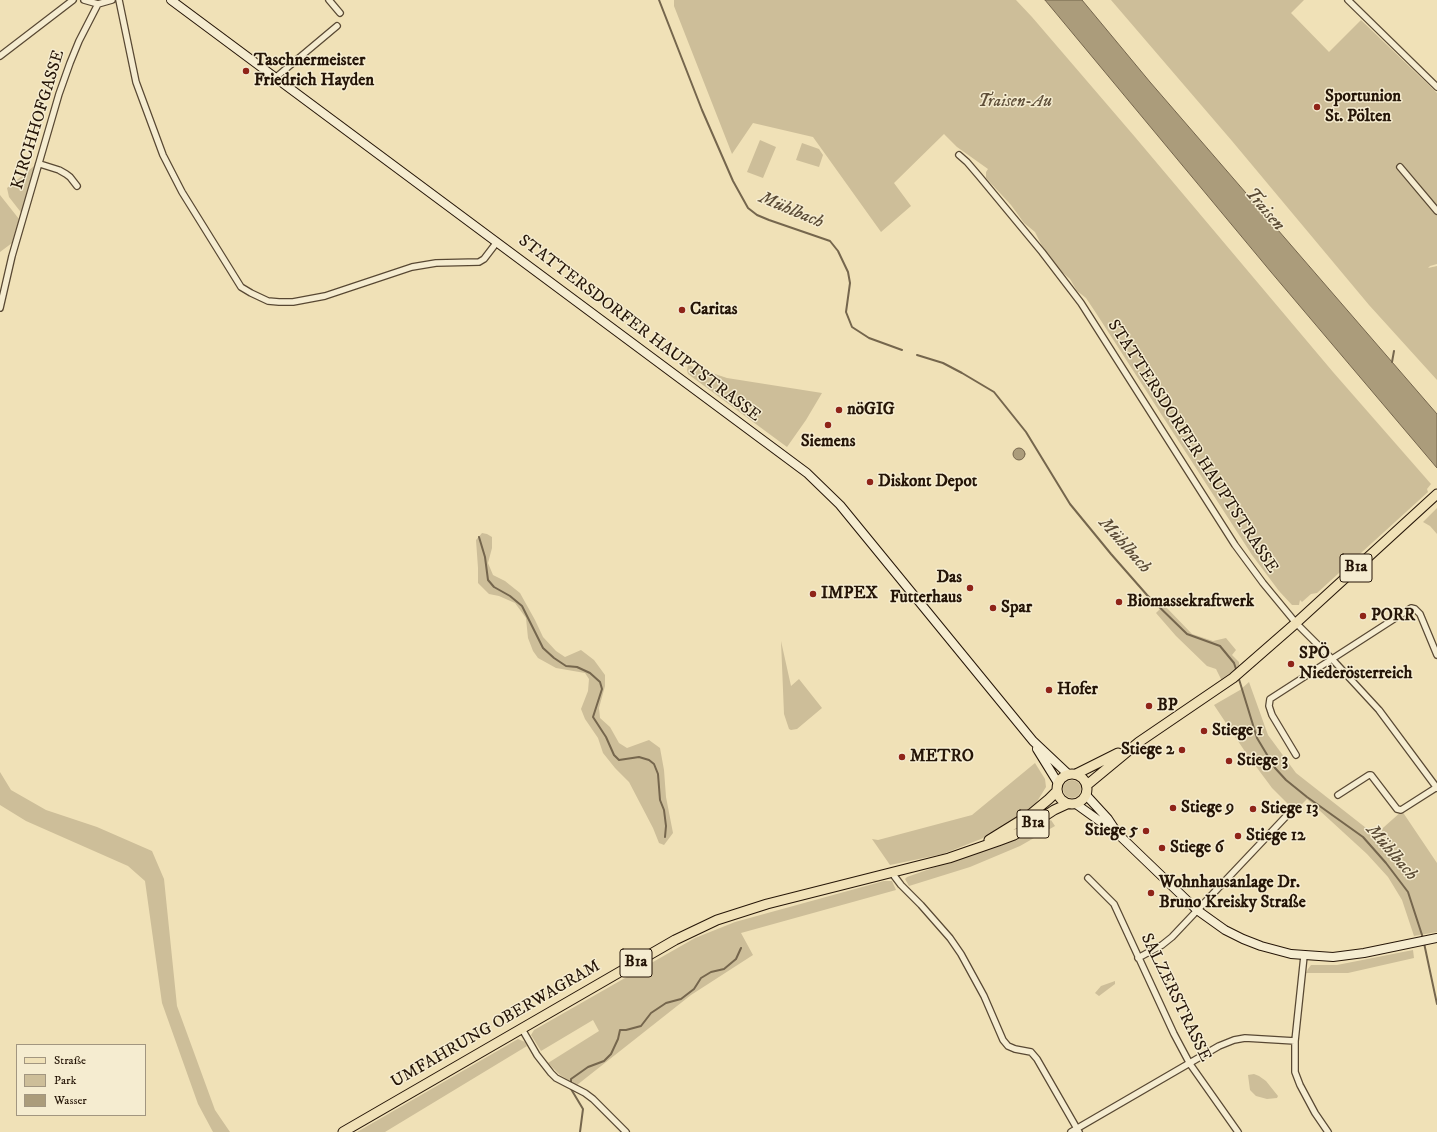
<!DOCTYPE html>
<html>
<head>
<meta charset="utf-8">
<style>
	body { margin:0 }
	#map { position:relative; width:1437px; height:1132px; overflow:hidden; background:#f0e1b7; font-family:"IM FELL DW Pica",serif }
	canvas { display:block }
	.legend { position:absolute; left:16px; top:1044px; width:130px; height:72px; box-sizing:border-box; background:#f5ecd0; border:1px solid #a29680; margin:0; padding:5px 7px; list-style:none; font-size:12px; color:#251507 }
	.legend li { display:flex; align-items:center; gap:8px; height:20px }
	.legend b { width:20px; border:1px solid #a29680 }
</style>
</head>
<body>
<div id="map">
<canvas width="1437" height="1132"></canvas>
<ul class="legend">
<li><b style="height:5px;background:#f0e1b7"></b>Straße</li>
<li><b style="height:11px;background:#cdbe99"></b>Park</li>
<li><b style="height:11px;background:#ab9c7b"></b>Wasser</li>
</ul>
</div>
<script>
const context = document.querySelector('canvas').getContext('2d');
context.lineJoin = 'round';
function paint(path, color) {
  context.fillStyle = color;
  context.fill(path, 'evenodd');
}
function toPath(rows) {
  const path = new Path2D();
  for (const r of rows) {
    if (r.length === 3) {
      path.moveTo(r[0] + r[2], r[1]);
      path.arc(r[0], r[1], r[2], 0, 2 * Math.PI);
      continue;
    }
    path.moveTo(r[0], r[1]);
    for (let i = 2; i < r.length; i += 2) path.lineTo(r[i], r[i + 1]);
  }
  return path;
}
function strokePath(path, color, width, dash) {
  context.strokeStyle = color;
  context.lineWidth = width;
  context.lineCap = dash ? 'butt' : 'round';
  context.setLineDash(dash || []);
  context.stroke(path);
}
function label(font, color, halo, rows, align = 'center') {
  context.font = font + ' "IM FELL DW Pica",serif';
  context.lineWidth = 3;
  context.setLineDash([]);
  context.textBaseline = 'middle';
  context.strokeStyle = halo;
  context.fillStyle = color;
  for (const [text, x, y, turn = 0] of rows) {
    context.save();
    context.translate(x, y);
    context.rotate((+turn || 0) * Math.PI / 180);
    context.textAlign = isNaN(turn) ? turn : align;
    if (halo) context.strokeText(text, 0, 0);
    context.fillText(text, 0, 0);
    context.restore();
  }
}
const green = toPath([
	[674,0,1016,0,1032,17,1135,137,1333,372,1431,484,1427,489,1428,492,1317,593,1311,594,1302,602,1300,600,1299,605,1292,605,1279,591,1252,555,1096,313,1086,298,1077,291,1070,279,1062,272,1043,248,1035,232,1024,223,1011,205,986,178,986,172,988,169,957,147,944,134,894,183,911,206,881,232,813,137,753,123,732,154,674,6],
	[1111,0,1304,0,1291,13,1329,52,1361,20,1437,93,1437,214,1426,202,1437,215,1437,264,1430,266,1428,268,1437,266,1437,380,1369,305,1232,141],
	[760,140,776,147,763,178,747,172],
	[802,143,819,149,823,155,819,167,796,160],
	[35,162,37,163,23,215,9,197,7,188,34,166],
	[0,195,19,219,12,243,0,252],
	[688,365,727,378,822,393,806,420,787,447,688,374,687,370],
	[1437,508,1437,534,1430,526,1423,522],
	[482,533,487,534,492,537,492,548,488,563,493,575,505,581,520,593,535,620,543,637,556,651,565,657,581,650,594,660,605,675,605,686,599,708,600,718,610,727,619,743,627,748,649,740,660,748,664,770,666,797,673,833,664,845,659,843,653,828,629,782,615,768,603,753,598,738,585,719,581,709,588,691,589,679,585,673,556,668,538,658,533,651,528,638,526,618,515,603,499,596,489,594,478,583,478,568,476,540],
	[1164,605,1192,634,1213,641,1226,638,1236,650,1232,655,1239,662,1239,668,1222,681,1216,669,1207,666,1176,636,1156,613],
	[781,641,791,686,799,679,822,708,797,729,791,730,789,729,784,714],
	[1249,682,1268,735,1296,773,1375,835,1402,811,1437,863,1437,932,1414,936,1402,900,1388,877,1367,854,1307,799,1295,811,1272,788,1246,753,1214,705,1240,690],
	[1035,763,1045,779,1046,787,1033,808,1011,823,981,839,943,854,890,865,872,839,878,840,972,815],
	[0,772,11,790,46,810,97,827,152,851,164,879,177,1006,215,1110,230,1132,213,1132,198,1104,162,1003,145,881,128,866,26,821,0,805],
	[1072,789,9],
	[1051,820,1055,826,1020,846,970,867,909,886,905,879,907,877,1026,835],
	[884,881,892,881,896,890,741,933,753,955,691,995,577,1085,560,1075,548,1063,599,1031,593,1020,541,1051,531,1035,534,1030,695,938,735,922],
	[1413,950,1414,958,1348,973,1306,973,1308,969,1311,965,1337,965],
	[1115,981,1115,984,1099,996,1095,993,1101,986],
	[518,1039,525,1042,527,1046,385,1132,357,1132],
	[1254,1074,1259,1076,1266,1081,1278,1096,1277,1098,1267,1099,1256,1096,1250,1090,1248,1075]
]);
const water = toPath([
	[1045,0,1082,0,1150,82,1437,414,1437,468,1271,272,1045,0],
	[1019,454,6]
]);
const stream = toPath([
	[659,0,702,110,733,181,748,208,757,215,769,220,830,241,838,251,848,272,850,283,846,312,852,327,869,338,902,350],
	[917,355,943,363,962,373,994,392,1026,432,1070,504,1111,554,1147,595,1187,634,1220,646,1234,663,1237,672],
	[1392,362,1394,351],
	[479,537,485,557,488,580,494,587,510,596,522,606,543,648,554,658,566,666,577,667,590,673,600,682,602,689,593,717,606,737,614,755,619,760,639,757,649,760,654,764,658,774,660,800,664,810,666,826,665,837],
	[1238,676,1257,738,1275,768,1286,780,1307,797,1363,837,1386,863,1408,892,1423,938],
	[1424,943,1437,1004],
	[580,1132,583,1109,571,1089,571,1079,588,1067,604,1061,611,1054,618,1039,620,1030,626,1030,641,1026,651,1013,666,1003,681,999,694,989,701,978,711,972,724,969,736,959,741,948]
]);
const minor = toPath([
	[84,0,98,4],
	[119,0,136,82,163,155,182,192,241,287,251,293,268,301,279,302,293,302,325,296,412,267,436,263,479,262,484,259,497,242],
	[329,0,340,13],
	[1348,0,1437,87],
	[0,56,73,0],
	[275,78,337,26],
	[959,155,967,162,979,176,1042,252,1081,303,1235,545,1263,583,1296,623,1332,659,1379,710,1437,788],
	[40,164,59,170,66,174,70,177,77,186],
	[1400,167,1437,211],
	[0,308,12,256,59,94,70,63,79,41,98,4,112,0],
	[1296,755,1272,715,1269,706,1270,699,1411,608,1415,609,1420,614,1437,655],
	[1338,795,1369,775,1371,775,1397,809,1401,810,1437,787],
	[892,873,901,885,921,905,950,938,961,954,984,996,1003,1040,1008,1046,1015,1049,1031,1052,1037,1059,1079,1132],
	[1088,878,1114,904,1174,1034,1190,1064,1238,1132],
	[1304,956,1295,1041,1295,1072,1300,1085,1315,1113,1328,1132],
	[1138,958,1162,945,1172,937,1293,809],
	[522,1029,537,1055,551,1073,556,1078,585,1093,593,1099,626,1132],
	[1071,1132,1219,1046,1234,1040,1245,1038,1295,1041]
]);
const secondary = toPath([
	[171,0,807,473,840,505,1033,741,1068,774],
	[1037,749,1058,783],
	[1086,795,1108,819,1116,831],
	[1076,804,1119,835,1197,910,1225,930,1243,939,1261,946,1291,954,1333,957,1364,953,1437,938]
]);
const primary = toPath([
	[1072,789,15],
	[1076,774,1118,753],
	[1087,785,1139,742,1233,678,1296,623,1437,494],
	[989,840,1031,814,1049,799,1057,791],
	[343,1132,675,940,717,920,767,904,949,858,998,841,1014,835,1025,829,1054,810,1067,804]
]);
const markers = [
	[246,71,4,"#8f2418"],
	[1317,107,4,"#8f2418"],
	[682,310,4,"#8f2418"],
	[839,410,4,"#8f2418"],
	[828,425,4,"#8f2418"],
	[870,482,4,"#8f2418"],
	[970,588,4,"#8f2418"],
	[813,594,4,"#8f2418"],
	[1119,602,4,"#8f2418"],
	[993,608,4,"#8f2418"],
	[1363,616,4,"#8f2418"],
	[1291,664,4,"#8f2418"],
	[1049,690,4,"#8f2418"],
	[1149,706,4,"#8f2418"],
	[1204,731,4,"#8f2418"],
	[1182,750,4,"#8f2418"],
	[902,757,4,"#8f2418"],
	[1229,761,4,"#8f2418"],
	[1173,808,4,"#8f2418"],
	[1253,809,4,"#8f2418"],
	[1146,831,4,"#8f2418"],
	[1238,836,4,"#8f2418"],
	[1162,848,4,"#8f2418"],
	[1151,893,4,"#8f2418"]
];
const shields = [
	[1356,568,32],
	[1033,824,32],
	[636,963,32]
];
const shieldNames = [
	["B1a",1356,568],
	["B1a",1033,824],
	["B1a",636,963]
];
const poiNames = [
	["Taschnermeister",254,61],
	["Friedrich Hayden",254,81],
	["Sportunion",1325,97],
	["St. Pölten",1325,117],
	["Caritas",690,310],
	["nöGIG",847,410],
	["Siemens",828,442,"center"],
	["Diskont Depot",878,482],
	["Das",962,578,"right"],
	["Futterhaus",962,598,"right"],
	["IMPEX",821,594],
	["Biomassekraftwerk",1127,602],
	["Spar",1001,608],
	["PORR",1371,616],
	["SPÖ",1299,654],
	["Niederösterreich",1299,674],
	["Hofer",1057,690],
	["BP",1157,706],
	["Stiege 1",1212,731],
	["Stiege 2",1174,750,"right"],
	["METRO",910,757],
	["Stiege 3",1237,761],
	["Stiege 9",1181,808],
	["Stiege 13",1261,809],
	["Stiege 5",1138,831,"right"],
	["Stiege 12",1246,836],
	["Stiege 6",1170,848],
	["Wohnhausanlage Dr.",1159,883],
	["Bruno Kreisky Straße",1159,903]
];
const parkNames = [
	["Traisen-Au",1015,102]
];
const streetNames = [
	["KIRCHHOFGASSE",39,120,-73],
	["STATTERSDORFER HAUPTSTRASSE",639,329,37],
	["STATTERSDORFER HAUPTSTRASSE",1192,447,57],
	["SALZERSTRASSE",1175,998,64],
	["UMFAHRUNG OBERWAGRAM",496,1025,-30]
];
const waterNames = [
	["Traisen",1264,210,50],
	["Mühlbach",791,211,23],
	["Mühlbach",1124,546,48],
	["Mühlbach",1391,853,49]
];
paint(green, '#cdbe99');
paint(water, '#ab9c7b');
strokePath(water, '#75664d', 1);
strokePath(stream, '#75664d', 2);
strokePath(minor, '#584833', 8);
strokePath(secondary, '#251507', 10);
strokePath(primary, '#251507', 11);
strokePath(minor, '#f5ecd0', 5.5);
strokePath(secondary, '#f5ecd0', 8);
strokePath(primary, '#f0e1b7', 9);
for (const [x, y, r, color] of markers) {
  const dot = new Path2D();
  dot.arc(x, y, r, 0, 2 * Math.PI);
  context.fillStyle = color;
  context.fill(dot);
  strokePath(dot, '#f5ecd0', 1.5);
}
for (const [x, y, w] of shields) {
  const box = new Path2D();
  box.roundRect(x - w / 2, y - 14, w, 28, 3);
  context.fillStyle = '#f5ecd0';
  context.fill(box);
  strokePath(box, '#251507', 1);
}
label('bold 16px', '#251507', null, shieldNames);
label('bold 17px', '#251507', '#f5ecd0', poiNames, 'left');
label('italic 17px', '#60503a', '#f5ecd0', parkNames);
label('17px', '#251507', '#f5ecd0', streetNames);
label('italic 18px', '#5b4b35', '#f5ecd0', waterNames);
</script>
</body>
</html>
